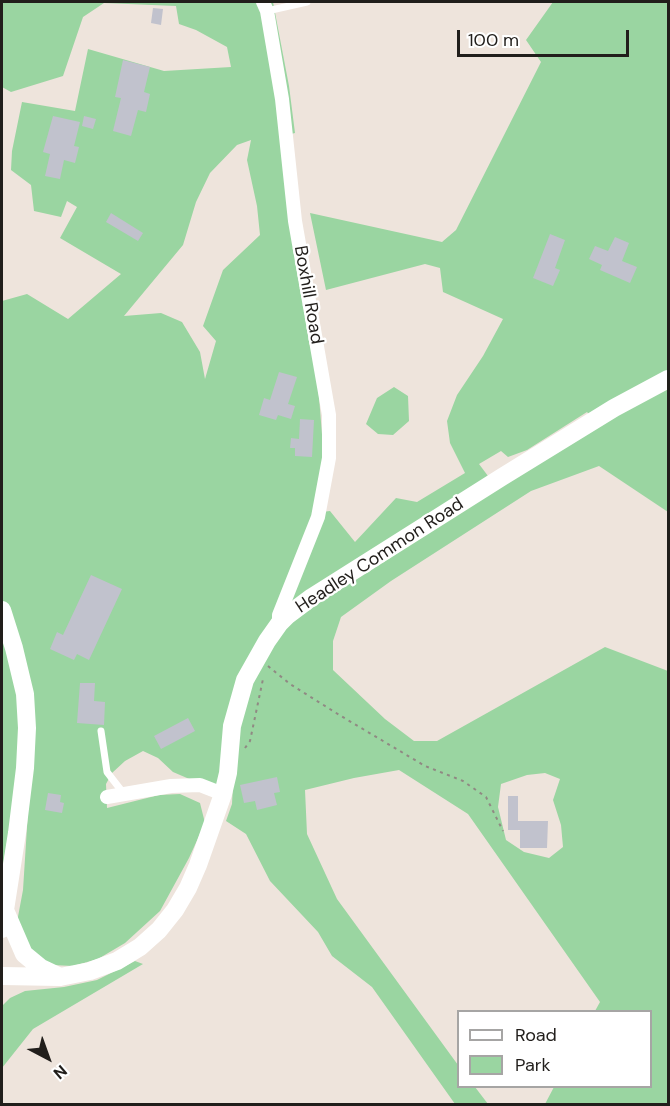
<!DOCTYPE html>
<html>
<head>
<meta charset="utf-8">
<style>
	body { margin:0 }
	#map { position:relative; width:670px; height:1106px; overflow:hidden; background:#eee4dc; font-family:"DM Sans",sans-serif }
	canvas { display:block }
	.frame { position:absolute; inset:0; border:3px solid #211e1b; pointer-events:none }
	.legend { position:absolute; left:457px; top:1010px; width:195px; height:78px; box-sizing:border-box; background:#fff; border:2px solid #a6a5a4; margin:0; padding:8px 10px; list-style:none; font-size:18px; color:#211e1b }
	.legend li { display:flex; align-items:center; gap:12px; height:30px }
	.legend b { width:30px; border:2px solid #a6a5a4 }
	.north { position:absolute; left:18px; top:1028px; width:60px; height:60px; -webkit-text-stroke:4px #fff; paint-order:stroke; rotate:139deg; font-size:16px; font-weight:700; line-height:24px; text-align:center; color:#211e1b }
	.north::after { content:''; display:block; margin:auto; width:21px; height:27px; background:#211e1b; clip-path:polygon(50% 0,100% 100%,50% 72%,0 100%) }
	.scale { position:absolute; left:457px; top:30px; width:172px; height:27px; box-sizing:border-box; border:3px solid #211e1b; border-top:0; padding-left:8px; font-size:18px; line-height:21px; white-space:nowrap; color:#211e1b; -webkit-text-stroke:4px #fff; paint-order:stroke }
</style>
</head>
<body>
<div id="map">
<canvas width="670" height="1106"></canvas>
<div class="frame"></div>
<ul class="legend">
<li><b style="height:8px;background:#fff"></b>Road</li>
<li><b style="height:16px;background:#9ad5a1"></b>Park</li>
</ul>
<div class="north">N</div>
<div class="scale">100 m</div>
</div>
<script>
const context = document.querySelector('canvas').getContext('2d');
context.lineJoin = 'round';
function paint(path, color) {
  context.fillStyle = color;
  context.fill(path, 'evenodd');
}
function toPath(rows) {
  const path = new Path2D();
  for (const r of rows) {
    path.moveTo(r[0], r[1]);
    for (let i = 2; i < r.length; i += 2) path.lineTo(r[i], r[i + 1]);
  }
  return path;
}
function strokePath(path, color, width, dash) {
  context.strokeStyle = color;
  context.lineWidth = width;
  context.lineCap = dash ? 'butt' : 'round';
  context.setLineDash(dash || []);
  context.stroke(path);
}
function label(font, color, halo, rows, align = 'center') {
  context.font = font + ' "DM Sans",sans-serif';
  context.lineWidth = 4.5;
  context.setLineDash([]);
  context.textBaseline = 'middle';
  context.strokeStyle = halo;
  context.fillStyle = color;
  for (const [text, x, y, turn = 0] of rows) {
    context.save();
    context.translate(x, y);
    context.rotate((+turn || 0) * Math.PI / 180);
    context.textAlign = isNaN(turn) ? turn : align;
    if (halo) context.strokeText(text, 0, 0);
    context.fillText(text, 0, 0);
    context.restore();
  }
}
const green = toPath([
	[2,2,273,2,289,86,295,133,283,136,317,371,324,460,313,513,330,511,355,542,396,498,417,502,465,473,450,443,447,421,457,395,483,356,503,319,443,292,440,268,425,264,326,290,310,213,442,242,456,230,541,62,526,40,553,2,668,2,668,512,599,466,531,491,391,581,341,617,333,641,333,670,385,719,414,741,437,741,605,647,668,671,668,1104,545,1104,554,1087,650,1086,650,1012,595,1011,600,1002,468,814,399,770,354,778,305,790,307,834,337,899,458,1065,458,1086,475,1087,488,1104,455,1104,372,987,332,956,318,932,270,881,246,834,226,821,232,804,233,784,208,787,173,772,158,758,143,751,125,761,112,773,106,784,107,808,159,795,180,794,200,803,205,823,189,858,160,911,125,943,98,959,73,966,52,965,35,955,24,941,17,922,23,890,34,717,20,697,20,769,2,871,2,301,27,294,68,319,121,274,60,238,77,207,67,201,61,217,34,211,31,185,11,170,12,151,22,102,75,111,88,49,164,71,231,67,227,47,196,30,179,24,176,6,104,3,83,17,63,76,11,92,2,87],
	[251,140,247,160,257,206,260,235,223,270,203,326,216,341,205,379,200,352,182,322,161,313,124,316,183,245,196,202,210,173,237,145],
	[587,412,599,426,497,488,479,464,501,451,508,457,527,450],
	[545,773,560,779,553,800,561,825,563,847,549,858,524,852,506,840,498,807,501,784,527,775],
	[394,387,408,396,409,421,393,435,378,434,366,424,377,398],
	[135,961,143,964,33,1029,2,1068,2,1006,10,998,25,991,64,987,97,980]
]);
const building = toPath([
	[153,8,163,9,161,25,151,23],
	[123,60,150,67,144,92,150,94,146,112,138,110,131,136,113,131,121,98,115,97],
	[53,116,80,122,74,146,79,147,75,163,64,160,60,179,45,176,50,154,43,152],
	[84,116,96,119,93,129,82,126],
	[111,213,143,233,138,241,106,222],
	[550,234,565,240,555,268,560,270,553,286,533,278],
	[615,237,629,243,622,261,637,267,630,283,600,270,602,265,589,259,595,246,608,251],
	[279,372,297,377,288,404,295,406,291,419,278,415,276,420,259,415,264,398,270,400],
	[300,419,314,420,312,457,295,456,295,448,290,448,291,438,299,439],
	[91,575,122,589,89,660,77,654,74,660,50,649,57,632,63,635],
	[80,683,95,683,94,701,105,702,104,725,77,723],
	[188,718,195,731,161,749,154,736],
	[277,777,280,792,274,793,277,805,257,810,255,801,244,803,240,785],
	[48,793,61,795,60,802,64,803,62,813,45,810],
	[508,796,518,796,518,821,548,821,547,848,520,848,520,830,508,830]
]);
const path = toPath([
	[268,666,290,684,341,716,425,766,463,781,486,797,503,831],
	[245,748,250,741,263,679]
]);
const service = toPath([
	[267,11,307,2],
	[101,731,107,772,124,794]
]);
const minor = toPath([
	[263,2,267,11,282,99,295,221,329,415,329,458,318,517,279,615,279,624],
	[107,797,171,786,200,785,223,794]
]);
const secondary = toPath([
	[2,610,14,648,25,694,27,728,25,768,17,833,2,929],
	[5,910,24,954,41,968,60,977],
	[2,976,60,977,90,971,117,961,140,947,159,930,175,910,188,888,198,865,223,794,228,773,232,726,245,680,267,641,279,624,288,615,312,597,502,477,614,408,668,379]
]);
const streetNames = [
	["Boxhill Road",308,295,80],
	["Headley Common Road",380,556,-33]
];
paint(green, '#9ad5a1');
paint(building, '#c1c2cd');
strokePath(path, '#908983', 2, [3, 4.5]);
strokePath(service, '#fff', 7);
strokePath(minor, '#fff', 14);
strokePath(secondary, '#fff', 18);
label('18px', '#211e1b', '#fff', streetNames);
</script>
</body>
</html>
